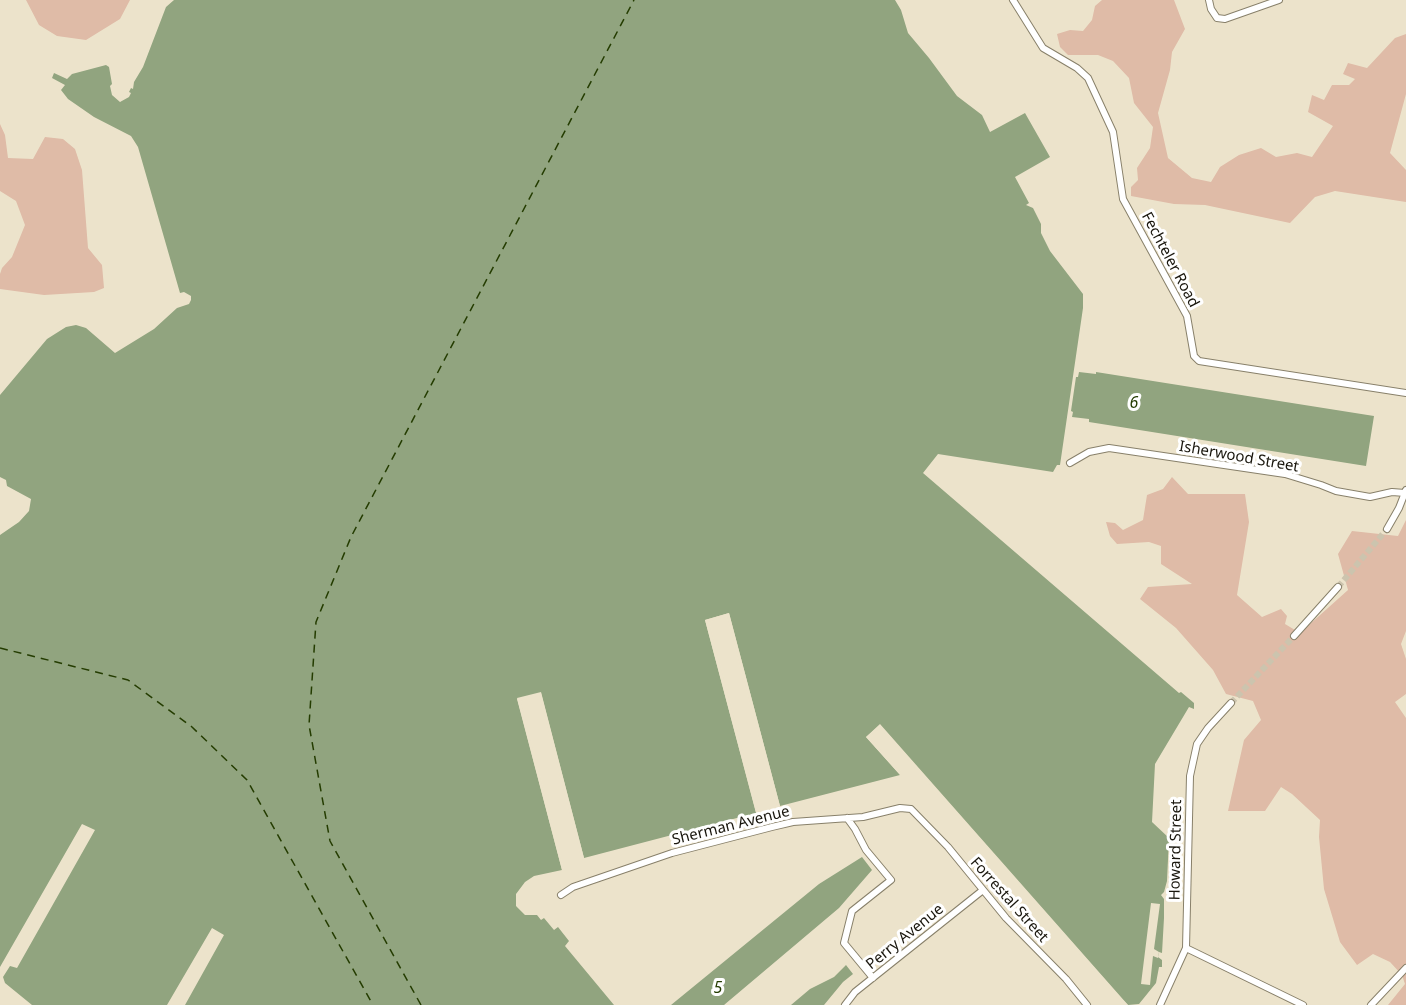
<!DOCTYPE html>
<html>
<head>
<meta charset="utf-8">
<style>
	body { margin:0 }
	canvas { display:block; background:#ece3cb }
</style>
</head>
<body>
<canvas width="1406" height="1005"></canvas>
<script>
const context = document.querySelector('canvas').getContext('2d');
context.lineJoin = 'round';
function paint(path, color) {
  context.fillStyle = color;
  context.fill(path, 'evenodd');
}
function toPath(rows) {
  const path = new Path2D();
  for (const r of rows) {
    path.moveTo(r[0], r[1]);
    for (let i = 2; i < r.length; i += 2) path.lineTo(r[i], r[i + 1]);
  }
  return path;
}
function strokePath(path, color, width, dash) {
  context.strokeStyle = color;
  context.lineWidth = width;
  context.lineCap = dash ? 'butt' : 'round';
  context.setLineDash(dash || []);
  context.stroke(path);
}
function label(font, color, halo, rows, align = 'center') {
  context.font = font + ' "Noto Sans",sans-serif';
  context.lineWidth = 6;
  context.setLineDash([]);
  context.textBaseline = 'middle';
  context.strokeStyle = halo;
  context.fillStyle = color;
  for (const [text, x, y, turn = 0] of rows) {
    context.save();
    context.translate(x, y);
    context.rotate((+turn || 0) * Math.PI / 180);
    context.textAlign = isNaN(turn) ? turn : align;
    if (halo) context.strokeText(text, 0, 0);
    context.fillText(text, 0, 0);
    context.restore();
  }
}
const green = toPath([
	[26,0,130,0,120,19,86,40,57,36,39,25],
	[1102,0,1174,0,1185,29,1172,52,1170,70,1158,113,1168,158,1192,178,1211,182,1220,167,1239,155,1261,148,1276,157,1297,153,1312,157,1333,126,1308,112,1312,95,1324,100,1332,85,1349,85,1355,79,1343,74,1348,63,1367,68,1395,38,1406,34,1406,94,1390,153,1406,170,1406,202,1335,191,1315,197,1290,223,1205,205,1174,204,1131,196,1131,187,1138,180,1137,168,1150,148,1153,127,1134,103,1129,78,1113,61,1098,55,1068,55,1060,47,1057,34,1070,30,1083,31,1092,20,1095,6],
	[0,124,5,135,8,158,33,159,45,137,63,139,75,149,82,170,88,248,102,265,104,288,94,292,44,295,0,289,0,274,2,268,12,257,25,225,16,201,0,191],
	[1172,477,1188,494,1245,494,1249,522,1237,595,1262,617,1281,609,1287,616,1285,624,1300,633,1348,590,1338,554,1352,531,1398,536,1406,520,1406,631,1401,644,1406,659,1406,694,1395,702,1406,718,1406,1005,1388,1005,1405,984,1402,975,1390,962,1373,954,1357,965,1340,942,1324,889,1319,837,1320,820,1292,794,1281,787,1265,811,1228,811,1244,740,1261,720,1253,701,1226,694,1213,670,1176,628,1140,599,1148,587,1192,584,1161,564,1161,546,1149,542,1117,544,1110,536,1106,522,1115,523,1123,530,1143,520,1147,495,1163,489]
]);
const water = toPath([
	[174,0,895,0,901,10,908,33,929,58,957,96,982,115,990,132,1025,113,1050,157,1015,177,1029,203,1026,205,1033,208,1041,224,1041,233,1050,251,1083,294,1083,308,1060,465,1057,465,1053,472,938,454,923,473,1179,693,1181,692,1194,703,1194,709,1189,707,1155,764,1152,822,1169,838,1167,881,1164,892,1161,895,1164,899,1164,918,1162,953,1159,952,1158,957,1162,960,1162,967,1159,967,1156,983,1139,1004,1128,1005,1122,999,880,725,866,737,900,775,780,806,729,613,705,620,756,813,584,858,541,693,517,699,562,870,534,876,525,882,516,894,516,906,525,915,537,915,541,920,544,918,554,930,558,927,569,941,565,946,614,1005,185,1005,224,935,212,928,167,1005,32,1005,5,983,3,977,10,966,17,968,95,830,82,824,0,967,0,535,19,522,29,511,31,499,7,486,6,480,0,477,0,395,47,339,66,327,76,325,86,328,115,353,154,329,177,308,189,304,191,300,191,296,184,292,180,293,138,147,131,136,94,117,68,99,61,90,65,85,52,78,54,73,67,79,72,74,106,65,109,67,112,84,110,86,112,95,120,102,129,97,131,93,129,92,131,88,133,89,134,82,143,67,166,7],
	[1079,372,1096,374,1096,372,1374,416,1366,466,1089,422,1089,419,1072,417,1073,412,1071,411,1076,377,1078,377],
	[862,857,872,870,839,908,724,1005,671,1005,819,884],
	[846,965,853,974,843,982,824,1005,791,1005,810,989,834,977]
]);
const pier = toPath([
	[729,613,780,806,780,809,777,807,727,617,709,622,759,812,757,816,705,620],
	[541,692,584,858,584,861,581,859,539,696,521,701,564,871,562,870,517,698],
	[880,724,1023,886,1128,1005,1123,1005,1120,1001,880,729,870,737,902,773,902,777,866,737],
	[1151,903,1160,904,1154,949,1159,952,1158,958,1153,956,1150,985,1141,984]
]);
const ferry = toPath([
	[0,648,128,680,192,727,247,780,373,1005],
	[421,1005,330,841,309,725,316,622,351,537,634,0]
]);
const minorTunnel = toPath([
	[1338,587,1387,529],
	[1231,703,1294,636]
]);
const minor = toPath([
	[1013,0,1043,48,1077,68,1088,78,1113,132,1123,199,1187,316,1194,356,1199,361,1406,393],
	[1209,0,1211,9,1217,18,1225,19,1279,0],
	[1070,463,1089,452,1109,448,1285,474,1321,485,1336,491,1370,497,1392,492,1405,493],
	[1387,529,1399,508,1406,490],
	[1294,636,1338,587],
	[847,818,855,829,866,850,891,880,852,911,844,943,873,978],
	[561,895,573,887,672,853,772,827,793,822,863,817,900,808,911,809,948,847,1006,918,1066,979,1087,1005],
	[1186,948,1303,1005],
	[845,1005,855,992,983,890],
	[1160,1005,1186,948,1190,776,1197,744,1208,728,1231,703],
	[1371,1005,1406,968]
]);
const streetNames = [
	["Fechteler Road",1170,260,62],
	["Isherwood Street",1239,457,10],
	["Sherman Avenue",731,826,-14],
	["Howard Street",1176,850,-89],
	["Forrestal Street",1009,900,48],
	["Perry Avenue",905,937,-39]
];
const waterNames = [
	["6",1134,403],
	["5",718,988]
];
paint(green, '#dfbba7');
paint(water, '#91a47f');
paint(pier, '#ece3cb');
strokePath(ferry, '#243c01', 1.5, [8, 6]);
strokePath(minorTunnel, '#ccc4ae', 6, [6, 3]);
strokePath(minor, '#88806a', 8);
strokePath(minor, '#fff', 6);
label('15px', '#19160d', '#fff', streetNames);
label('italic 16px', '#243c01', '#fff', waterNames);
</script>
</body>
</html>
